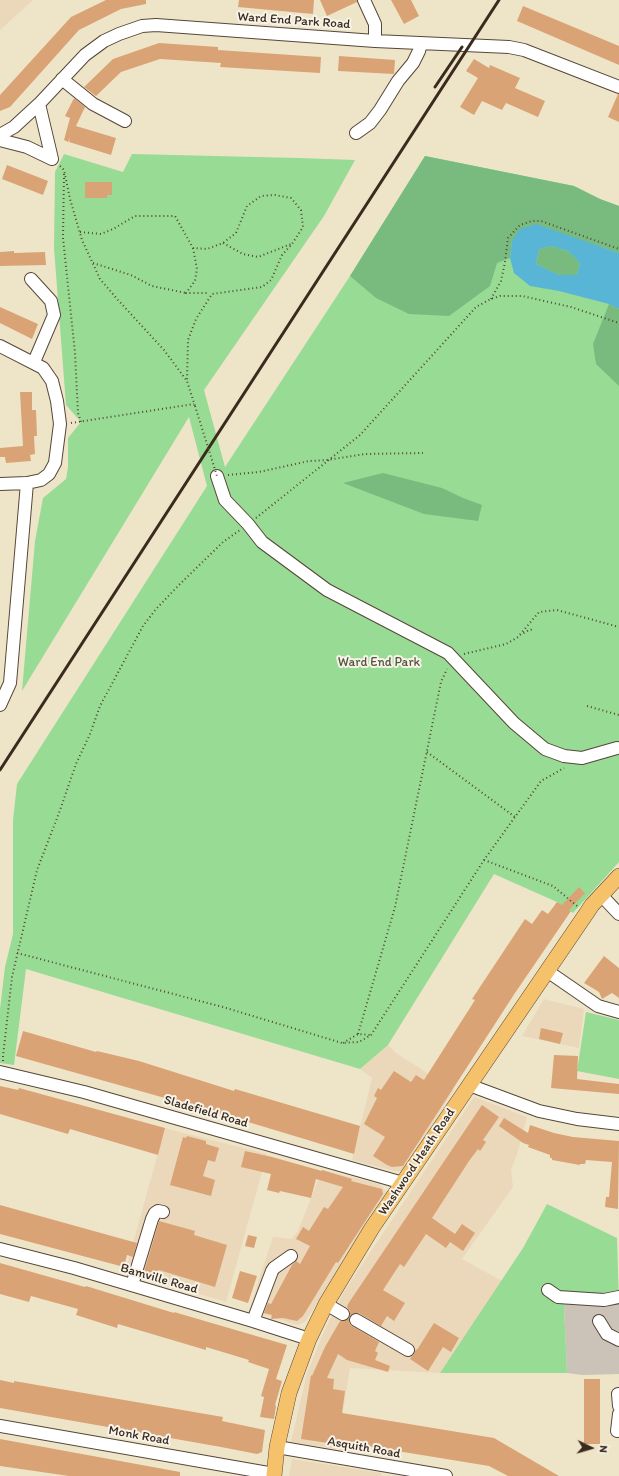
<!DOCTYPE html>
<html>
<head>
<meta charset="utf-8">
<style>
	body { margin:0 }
	#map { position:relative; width:619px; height:1476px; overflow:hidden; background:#eee5c9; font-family:Itim,sans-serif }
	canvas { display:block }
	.north { position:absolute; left:571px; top:1428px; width:40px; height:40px; -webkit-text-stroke:3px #f7f3e8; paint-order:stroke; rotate:95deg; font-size:11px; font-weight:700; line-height:16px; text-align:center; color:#3b2a1e }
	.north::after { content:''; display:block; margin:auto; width:14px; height:18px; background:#3b2a1e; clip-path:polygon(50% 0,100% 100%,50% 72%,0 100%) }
</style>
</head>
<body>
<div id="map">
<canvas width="619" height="1476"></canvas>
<div class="north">N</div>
</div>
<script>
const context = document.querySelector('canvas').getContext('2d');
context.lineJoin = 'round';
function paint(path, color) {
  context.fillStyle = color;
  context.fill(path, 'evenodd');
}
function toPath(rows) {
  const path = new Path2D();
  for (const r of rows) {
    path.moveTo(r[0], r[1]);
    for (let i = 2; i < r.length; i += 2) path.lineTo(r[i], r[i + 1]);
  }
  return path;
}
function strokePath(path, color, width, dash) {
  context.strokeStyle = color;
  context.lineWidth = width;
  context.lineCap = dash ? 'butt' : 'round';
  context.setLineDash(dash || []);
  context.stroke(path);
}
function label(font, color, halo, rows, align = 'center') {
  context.font = font + ' Itim,sans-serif';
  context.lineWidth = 4;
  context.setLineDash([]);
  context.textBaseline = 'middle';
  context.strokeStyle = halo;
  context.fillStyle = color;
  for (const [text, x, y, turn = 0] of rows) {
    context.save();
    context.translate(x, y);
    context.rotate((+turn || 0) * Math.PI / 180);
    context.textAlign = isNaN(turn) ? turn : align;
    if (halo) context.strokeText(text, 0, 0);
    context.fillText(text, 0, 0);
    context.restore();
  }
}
const built = toPath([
	[0,0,33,0,0,30],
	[544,999,584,1009,579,1048,522,1036],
	[388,1045,396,1053,454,1090,403,1171,394,1171,352,1160,372,1078,360,1069],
	[474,1097,527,1117,517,1155,511,1169,513,1187,462,1259,502,1281,440,1373,350,1368,337,1449,291,1442,307,1373,323,1334,343,1293],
	[165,1128,267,1154,226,1302,125,1272],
	[322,1170,379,1184,387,1192,305,1322,297,1325,249,1310,273,1237,292,1239,298,1231],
	[292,1459,382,1473,381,1476,289,1476]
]);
const industrial = toPath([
	[619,1304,619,1374,582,1375,567,1373,564,1305]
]);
const green = toPath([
	[64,154,123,172,132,154,299,158,355,160,324,216,204,390,225,467,350,276,425,156,574,186,600,199,619,206,619,862,573,913,557,902,494,874,388,1045,360,1069,26,969,14,1065,0,1063,0,1009,5,967,13,934,13,820,17,784,207,486,189,417,22,691,35,541,43,498,66,479,68,467,68,438,81,422,66,405,54,248,55,172],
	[586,1012,619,1020,619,1079,577,1071],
	[547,1204,617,1238,619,1304,564,1305,567,1373,440,1373,523,1248]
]);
const forest = toPath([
	[425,156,574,186,600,199,619,206,619,253,590,243,512,241,510,258,497,263,490,286,449,316,409,314,376,298,350,276],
	[551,246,568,251,580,263,577,275,559,275,536,264,539,249],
	[609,304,619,309,619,386,596,364,593,344],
	[383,473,442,488,463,498,482,505,478,521,424,514,343,483]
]);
const water = toPath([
	[536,224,619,253,619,309,609,304,559,291,530,286,514,273,510,258,512,241,520,229],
	[551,246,568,251,580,263,577,275,559,275,536,264,539,249]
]);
const building = toPath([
	[106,0,146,0,146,4,121,9,79,30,10,107,0,111,0,95,71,17],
	[239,0,314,0,313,14,238,7],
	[320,0,357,0,357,2,327,16],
	[391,0,411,0,419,16,404,24],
	[523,6,619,46,619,65,517,21],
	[159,43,218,47,218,50,321,57,320,73,220,67,221,63,160,59,121,72,96,96,84,87,113,59],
	[339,56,395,60,394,74,338,71],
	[474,59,489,68,490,65,520,78,515,88,545,101,538,117,506,103,502,110,482,101,474,115,460,107,478,78,466,71],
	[618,94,619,94,619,122,608,117],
	[74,98,85,107,76,126,116,138,111,155,69,142,70,138,68,142,64,140,70,118,65,116],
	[7,165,48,181,43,195,2,179],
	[85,182,112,182,112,195,107,195,107,198,85,198],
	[14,251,14,253,45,252,46,265,0,266,0,252],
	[0,307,38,324,32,339,0,323],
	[20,392,32,392,32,410,36,410,37,436,34,436,35,454,30,455,31,461,6,463,5,457,0,457,0,448,23,446],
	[579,887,585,893,569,910,571,911,515,993,403,1166,392,1167,387,1165,373,1156,385,1137,364,1124,377,1098,374,1096,378,1088,381,1090,394,1071,411,1082,416,1075,424,1080,475,1000,472,999,525,919,532,924,542,910,548,914,557,902,562,905],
	[604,956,619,968,619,998,612,993,602,999,599,992,584,983],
	[541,1028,563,1033,560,1044,539,1039],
	[23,1031,96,1052,97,1051,139,1061,234,1091,235,1089,360,1126,354,1154,172,1099,172,1100,16,1056],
	[554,1055,578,1056,577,1079,619,1084,619,1094,551,1088],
	[0,1086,18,1090,19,1088,165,1128,158,1155,70,1129,68,1134,0,1114],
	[482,1105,499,1117,483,1140,486,1142,480,1151,478,1149,469,1161,432,1218,455,1234,462,1224,475,1233,463,1251,450,1242,446,1248,426,1234,404,1267,400,1264,383,1290,405,1303,394,1321,387,1316,381,1326,359,1313,356,1313,350,1316,350,1311,347,1307,348,1304],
	[504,1118,528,1133,530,1125,554,1133,573,1137,619,1141,618,1209,605,1207,606,1197,609,1197,612,1162,586,1160,585,1164,580,1164,580,1165,552,1160,552,1158,550,1158,550,1155,528,1147,529,1145,523,1143,499,1126],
	[187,1136,206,1141,206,1144,219,1148,215,1162,208,1160,203,1176,215,1180,211,1196,170,1185,183,1137,186,1138],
	[245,1151,272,1157,322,1171,322,1170,352,1179,351,1181,382,1189,383,1194,338,1263,336,1262,303,1316,297,1321,283,1318,271,1319,272,1315,264,1313,268,1303,271,1304,292,1265,296,1261,300,1264,310,1246,296,1239,303,1227,309,1231,324,1207,328,1209,343,1187,316,1179,311,1198,280,1191,279,1193,267,1190,271,1174,241,1167],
	[0,1205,137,1243,133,1257,127,1255,124,1267,0,1234],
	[159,1221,195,1231,194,1235,227,1245,215,1287,159,1270,157,1276,144,1272],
	[248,1235,257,1237,254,1248,245,1246],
	[0,1263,85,1287,86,1286,174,1313,174,1312,287,1345,276,1379,282,1381,275,1405,276,1406,274,1419,260,1417,264,1397,261,1396,269,1369,248,1362,249,1360,206,1347,206,1350,118,1324,117,1328,76,1315,78,1309,31,1296,29,1302,0,1294],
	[240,1271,257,1276,248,1303,232,1298],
	[349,1318,349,1323,352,1326,379,1342,375,1351,378,1353,375,1360,390,1366,388,1372,347,1360,338,1354,327,1378,334,1379,333,1389,345,1391,342,1413,494,1438,559,1476,508,1476,489,1466,336,1441,335,1444,301,1439,311,1375,312,1376,325,1347,340,1321,343,1321],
	[434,1323,459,1338,451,1352,443,1347,428,1371,410,1359,414,1354,416,1349,417,1350],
	[584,1379,600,1379,600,1444,584,1444],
	[0,1380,14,1383,14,1381,223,1417,222,1421,265,1430,262,1452,257,1454,221,1447,0,1408],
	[0,1439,180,1472,180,1476,69,1476,0,1466]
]);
const path = toPath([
	[60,166,64,170,70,199,82,240,100,279,118,300,164,350,187,381,195,406],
	[64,174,63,238,75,353,78,413,81,422],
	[80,232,101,234,113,229,135,216,175,216,193,248,207,249,223,243,236,233,247,206,261,196,275,195,291,198,301,210,303,227,292,244,282,255,271,280,262,287,212,294,196,319,188,340,187,381],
	[223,243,243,254,258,257,291,244],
	[193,248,197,269,195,281,186,293,208,293],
	[93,263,131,275,152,286,186,293],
	[491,299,501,281,505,262,508,238,520,225,532,221,541,221,619,249],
	[71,423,194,404],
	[228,475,259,472,309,461,327,460,365,454,423,453],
	[256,518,360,435,476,307,491,299,500,296,522,296,571,307,619,323],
	[520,635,529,630,534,629],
	[464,654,506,644,518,637,539,612,557,610,619,627],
	[587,706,619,715],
	[427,752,515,817],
	[484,860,553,886,577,906],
	[17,953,223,1007,342,1043,359,1042,371,1035,484,860,541,781,564,768],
	[358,1034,395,907,441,682,447,669],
	[343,1043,358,1034,370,1035],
	[3,1061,3,1056,12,977,37,870,59,813,76,764,90,734,100,706,143,626,156,609,180,584,223,542,240,530]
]);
const minor = toPath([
	[364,0,375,24,375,41],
	[62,79,93,104,125,121],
	[39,104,52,159],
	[356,133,370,123,380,110,398,81,413,63,419,51,421,43],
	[0,135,14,127,39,104,85,55,104,41,119,34,142,26,156,25,375,41,509,47,524,50,619,87],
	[0,140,27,147,52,159],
	[31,279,51,301,54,315,34,362],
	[0,346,43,368,52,381,57,401,60,424,55,463,49,474,41,480,27,483,10,683,0,705],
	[217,476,225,500,248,524,262,542,327,590,448,653,514,723,545,749,564,756,582,758,617,748],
	[0,484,27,483],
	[601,895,619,914],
	[546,972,553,975,598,1006,619,1012],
	[0,1072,84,1092,403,1183],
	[469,1085,539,1111,577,1119,619,1124],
	[0,1249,74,1268,253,1321,309,1339],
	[132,1285,152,1219,155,1213,158,1211,163,1212],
	[548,1290,558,1297,604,1300,619,1297],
	[326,1304,343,1314],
	[356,1320,408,1350],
	[253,1321,272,1271,274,1268,291,1256],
	[599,1321,607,1334,619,1340],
	[618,1394,619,1406],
	[0,1426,274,1474],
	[617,1431,619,1414],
	[277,1447,446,1476]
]);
const major = toPath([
	[274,1476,277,1447,289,1393,309,1339,326,1304,372,1228,586,914,592,905,619,876]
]);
const rail = toPath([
	[435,87,462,47],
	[0,770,499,0]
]);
const pathBridge = toPath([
	[195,406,217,476]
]);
const streetNames = [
	["Ward End Park Road",294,21,4],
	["Sladefield Road",206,1112,16],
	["Washwood Heath Road",417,1162,-56],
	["Bamville Road",159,1279,16],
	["Monk Road",139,1436,10],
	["Asquith Road",364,1448,10]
];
const parkNames = [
	["Ward End Park",379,663]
];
paint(built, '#ebd8ba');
paint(industrial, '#cbc3b8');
paint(green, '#97db94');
paint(forest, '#79bb7e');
paint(water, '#58b5d6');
paint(building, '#daa375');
strokePath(minor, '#564638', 14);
strokePath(major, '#564638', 16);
strokePath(path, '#564638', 2, [1, 3]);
strokePath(minor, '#fff', 12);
strokePath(major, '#f5c16b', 15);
strokePath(rail, '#3b2a1e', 3);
strokePath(pathBridge, '#564638', 2, [1, 3]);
label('13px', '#3b2a1e', '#f7f3e8', streetNames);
label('13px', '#52563c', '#f7f3e8', parkNames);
</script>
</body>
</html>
